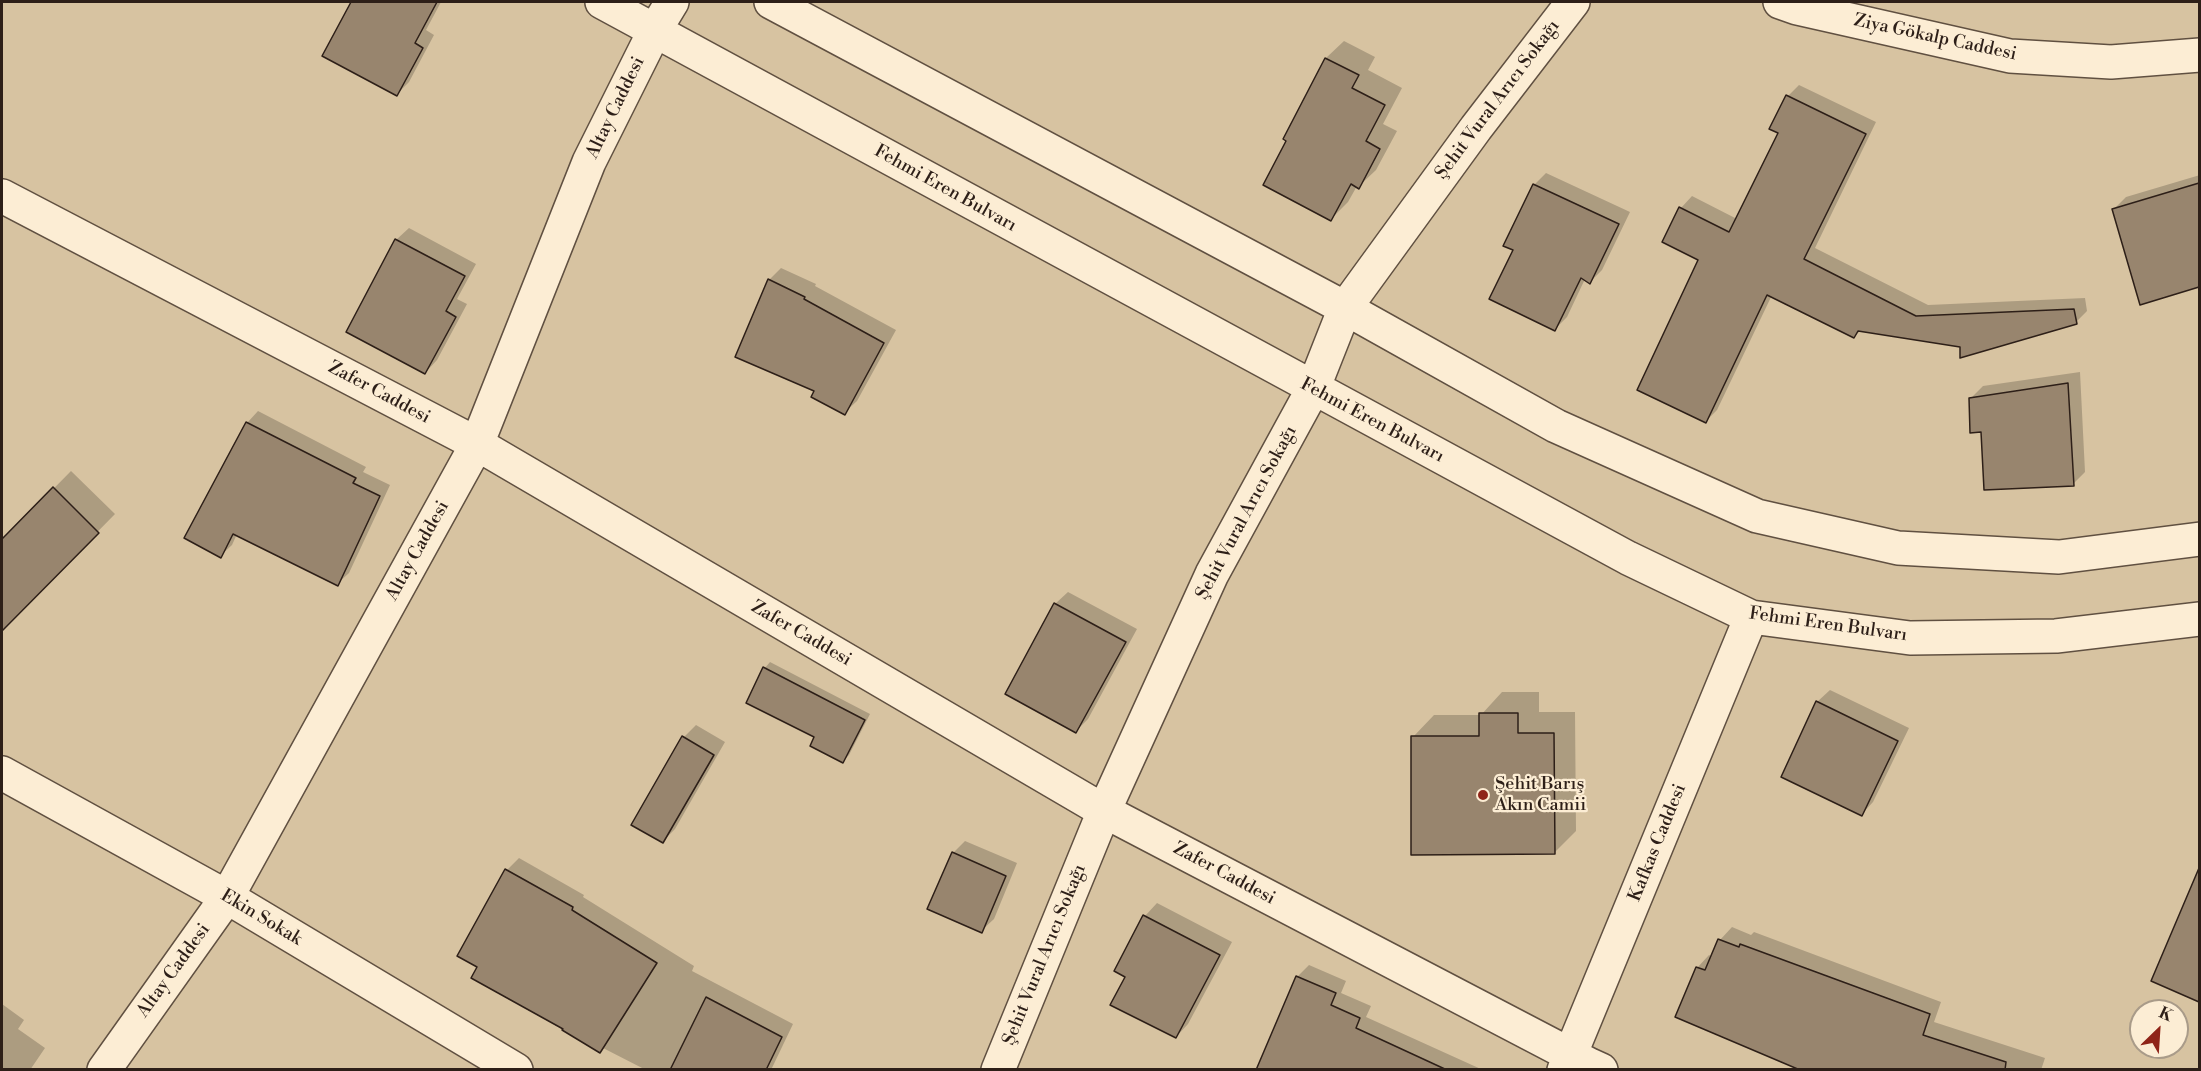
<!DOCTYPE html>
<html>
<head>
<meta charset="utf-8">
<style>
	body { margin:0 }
	#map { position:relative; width:2201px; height:1071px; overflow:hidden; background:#fae4bd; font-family:"Libre Bodoni",serif }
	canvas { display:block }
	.frame { position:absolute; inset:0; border:3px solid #2d1f18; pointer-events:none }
	.north { position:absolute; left:2129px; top:999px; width:60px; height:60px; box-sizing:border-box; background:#fcedd4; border:2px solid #a99b89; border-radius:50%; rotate:25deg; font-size:16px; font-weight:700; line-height:24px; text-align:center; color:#2d1f18 }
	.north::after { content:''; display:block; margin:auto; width:21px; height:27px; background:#8f2418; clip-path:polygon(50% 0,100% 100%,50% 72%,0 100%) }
</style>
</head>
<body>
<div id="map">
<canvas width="2201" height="1071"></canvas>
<div class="frame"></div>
<div class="north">K</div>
</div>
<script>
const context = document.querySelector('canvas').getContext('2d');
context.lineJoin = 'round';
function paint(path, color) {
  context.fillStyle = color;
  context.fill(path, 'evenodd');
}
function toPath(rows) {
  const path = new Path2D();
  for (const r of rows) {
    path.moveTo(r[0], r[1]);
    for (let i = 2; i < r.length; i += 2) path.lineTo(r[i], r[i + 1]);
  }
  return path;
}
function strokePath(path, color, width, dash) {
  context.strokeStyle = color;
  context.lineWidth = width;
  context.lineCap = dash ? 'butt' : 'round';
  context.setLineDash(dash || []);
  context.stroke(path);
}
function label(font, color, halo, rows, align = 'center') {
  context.font = font + ' "Libre Bodoni",serif';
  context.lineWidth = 4.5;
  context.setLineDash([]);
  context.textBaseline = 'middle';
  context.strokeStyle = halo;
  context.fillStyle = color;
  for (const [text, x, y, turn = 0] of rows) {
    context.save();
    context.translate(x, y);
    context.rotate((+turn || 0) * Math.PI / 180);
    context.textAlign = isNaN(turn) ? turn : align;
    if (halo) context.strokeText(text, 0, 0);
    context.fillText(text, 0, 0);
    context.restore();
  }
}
const green = toPath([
	[2,2,2199,2,2199,1069,2,1070],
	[2141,1011,2177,1011,2177,1047,2141,1047]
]);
const shadow = toPath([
	[353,2,441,2,426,30,434,35,409,82,397,94,324,56],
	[1344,41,1375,57,1368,70,1402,88,1383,124,1397,131,1376,170,1358,187,1357,186,1348,202,1331,219,1288,140,1285,138,1326,58],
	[1799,85,1876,122,1815,248,1928,305,2085,298,2087,311,2076,322,1961,346,1861,330,1854,337,1772,295,1717,410,1706,421,1700,259,1664,241,1681,208,1692,196,1737,219,1781,132,1788,96],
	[1546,173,1630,212,1602,270,1590,282,1585,279,1567,317,1555,329,1515,249,1534,185],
	[2200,175,2200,286,2141,303,2114,209,2126,197],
	[409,228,476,264,457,299,467,304,437,360,425,373,396,240],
	[781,268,816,284,815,286,896,330,857,401,844,413,817,390,769,280],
	[2080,372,2085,472,2073,484,1983,431,1971,398,1983,386],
	[258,411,366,467,363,472,390,485,349,573,337,584,237,534,232,545,220,556,247,423],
	[71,471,115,514,2,629,2,541],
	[1068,592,1137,629,1088,719,1076,731,1055,604],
	[770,662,870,714,849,755,843,761,816,736,765,668],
	[1830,690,1909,728,1873,802,1861,815,1817,702],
	[1502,692,1539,692,1539,712,1575,712,1576,831,1554,853,1413,737,1434,715,1481,715],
	[696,725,725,742,675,829,663,841,684,737],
	[965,841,1017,863,994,919,981,931,953,853],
	[519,858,584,895,583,897,694,966,692,971,793,1024,771,1070,646,1070,603,1048,600,1051,473,977,479,967,507,870],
	[2197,894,2200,895,2200,1000,2153,980],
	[1157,903,1232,942,1188,1024,1176,1037,1127,976,1116,970,1145,916],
	[1732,927,1751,935,1754,932,1941,1002,1934,1022,2045,1058,2041,1070,1808,1070,1697,968,1709,955,1713,957,1720,940],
	[1309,965,1346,981,1341,993,1371,1006,1366,1017,1483,1070,1270,1070,1297,977],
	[2,1004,24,1020,18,1029,45,1048,30,1070,2,1070]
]);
const building = toPath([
	[351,2,437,2,415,43,423,48,397,96,322,56,351,2],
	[1325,58,1359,75,1352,88,1385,105,1366,141,1380,149,1359,189,1351,184,1331,221,1263,185,1286,141,1283,139,1325,58],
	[1786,95,1866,134,1804,259,1916,316,2074,309,2077,324,1960,358,1960,347,1858,331,1854,338,1767,295,1706,423,1637,390,1698,260,1662,242,1679,207,1729,232,1778,133,1769,129,1786,95],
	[2199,183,2199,287,2140,305,2112,209,2199,183],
	[1533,184,1619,224,1590,284,1581,278,1555,331,1489,299,1513,250,1503,246,1533,184],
	[395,239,465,276,446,311,456,317,425,374,346,332,395,239],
	[768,279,805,297,804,299,884,343,845,415,811,397,814,391,735,357,768,279],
	[2068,383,2074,486,1984,490,1981,432,1970,433,1969,398,2068,383],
	[246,422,356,478,353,483,380,496,338,586,233,534,221,558,184,538,246,422],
	[53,487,99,533,2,631,2,539,53,487],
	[1054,603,1126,642,1076,733,1005,694,1054,603],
	[763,667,865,720,843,763,810,746,814,737,746,703,763,667],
	[1816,701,1898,741,1862,816,1781,777,1816,701],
	[1479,713,1518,713,1518,733,1554,733,1555,854,1411,855,1411,736,1479,736,1479,713],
	[682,736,714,755,663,843,631,825,682,736],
	[952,852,1006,876,982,933,927,909,952,852],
	[2199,868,2199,1002,2151,981,2199,868],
	[505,869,573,907,572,910,657,963,600,1053,562,1030,563,1029,471,978,477,967,457,956,505,869],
	[1143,915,1220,955,1176,1038,1110,1005,1125,977,1114,971,1143,915],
	[1718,939,1739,947,1740,944,1930,1014,1923,1035,2006,1062,2005,1070,1800,1070,1675,1017,1696,967,1705,970,1718,939],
	[1296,976,1336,993,1331,1005,1360,1018,1356,1028,1447,1070,1256,1070,1296,976],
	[706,997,782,1037,766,1070,670,1070,706,997]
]);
const minor = toPath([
	[602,2,1628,558,1751,617,1910,638,2056,636,2200,619],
	[771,2,1345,308,1556,426,1757,516,1898,548,2059,557,2200,539],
	[1780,2,1797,8,2010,56,2111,62,2200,55],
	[2,196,477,444,1104,811,1590,1065,1601,1070],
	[2,773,227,897,516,1070],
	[104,1070,227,897,477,444,589,162,655,30,672,2],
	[998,1070,1104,811,1212,574,1313,389,1345,308,1476,128,1573,2],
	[1564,1070,1751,617]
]);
const markers = [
	[1483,795,6,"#8f2418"]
];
const streetNames = [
	["Ziya Gökalp Caddesi",1935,38,12],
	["Şehit Vural Arıcı Sokağı",1498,100,-53],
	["Altay Caddesi",616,108,-64],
	["Fehmi Eren Bulvarı",945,189,29],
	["Zafer Caddesi",379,393,28],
	["Fehmi Eren Bulvarı",1372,421,28],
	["Şehit Vural Arıcı Sokağı",1247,513,-62],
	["Altay Caddesi",418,551,-61],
	["Fehmi Eren Bulvarı",1828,625,8],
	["Zafer Caddesi",801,634,30],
	["Kafkas Caddesi",1658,843,-68],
	["Zafer Caddesi",1224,874,28],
	["Ekin Sokak",261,918,31],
	["Şehit Vural Arıcı Sokağı",1045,955,-68],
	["Altay Caddesi",174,971,-54]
];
const poiNames = [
	["Şehit Barış",1495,785],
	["Akın Camii",1495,806]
];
paint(green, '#d7c3a1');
paint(shadow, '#0003');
paint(building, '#98856e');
strokePath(building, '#2d1f18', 1.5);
strokePath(minor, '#605041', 36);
strokePath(minor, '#fcedd4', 33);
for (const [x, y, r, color] of markers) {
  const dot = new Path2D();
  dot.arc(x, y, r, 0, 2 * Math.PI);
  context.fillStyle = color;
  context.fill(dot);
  strokePath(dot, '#fcedd4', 2);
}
label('18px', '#2d1f18', '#fcedd4', streetNames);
label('18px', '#2d1f18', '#fcedd4', poiNames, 'left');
</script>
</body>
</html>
